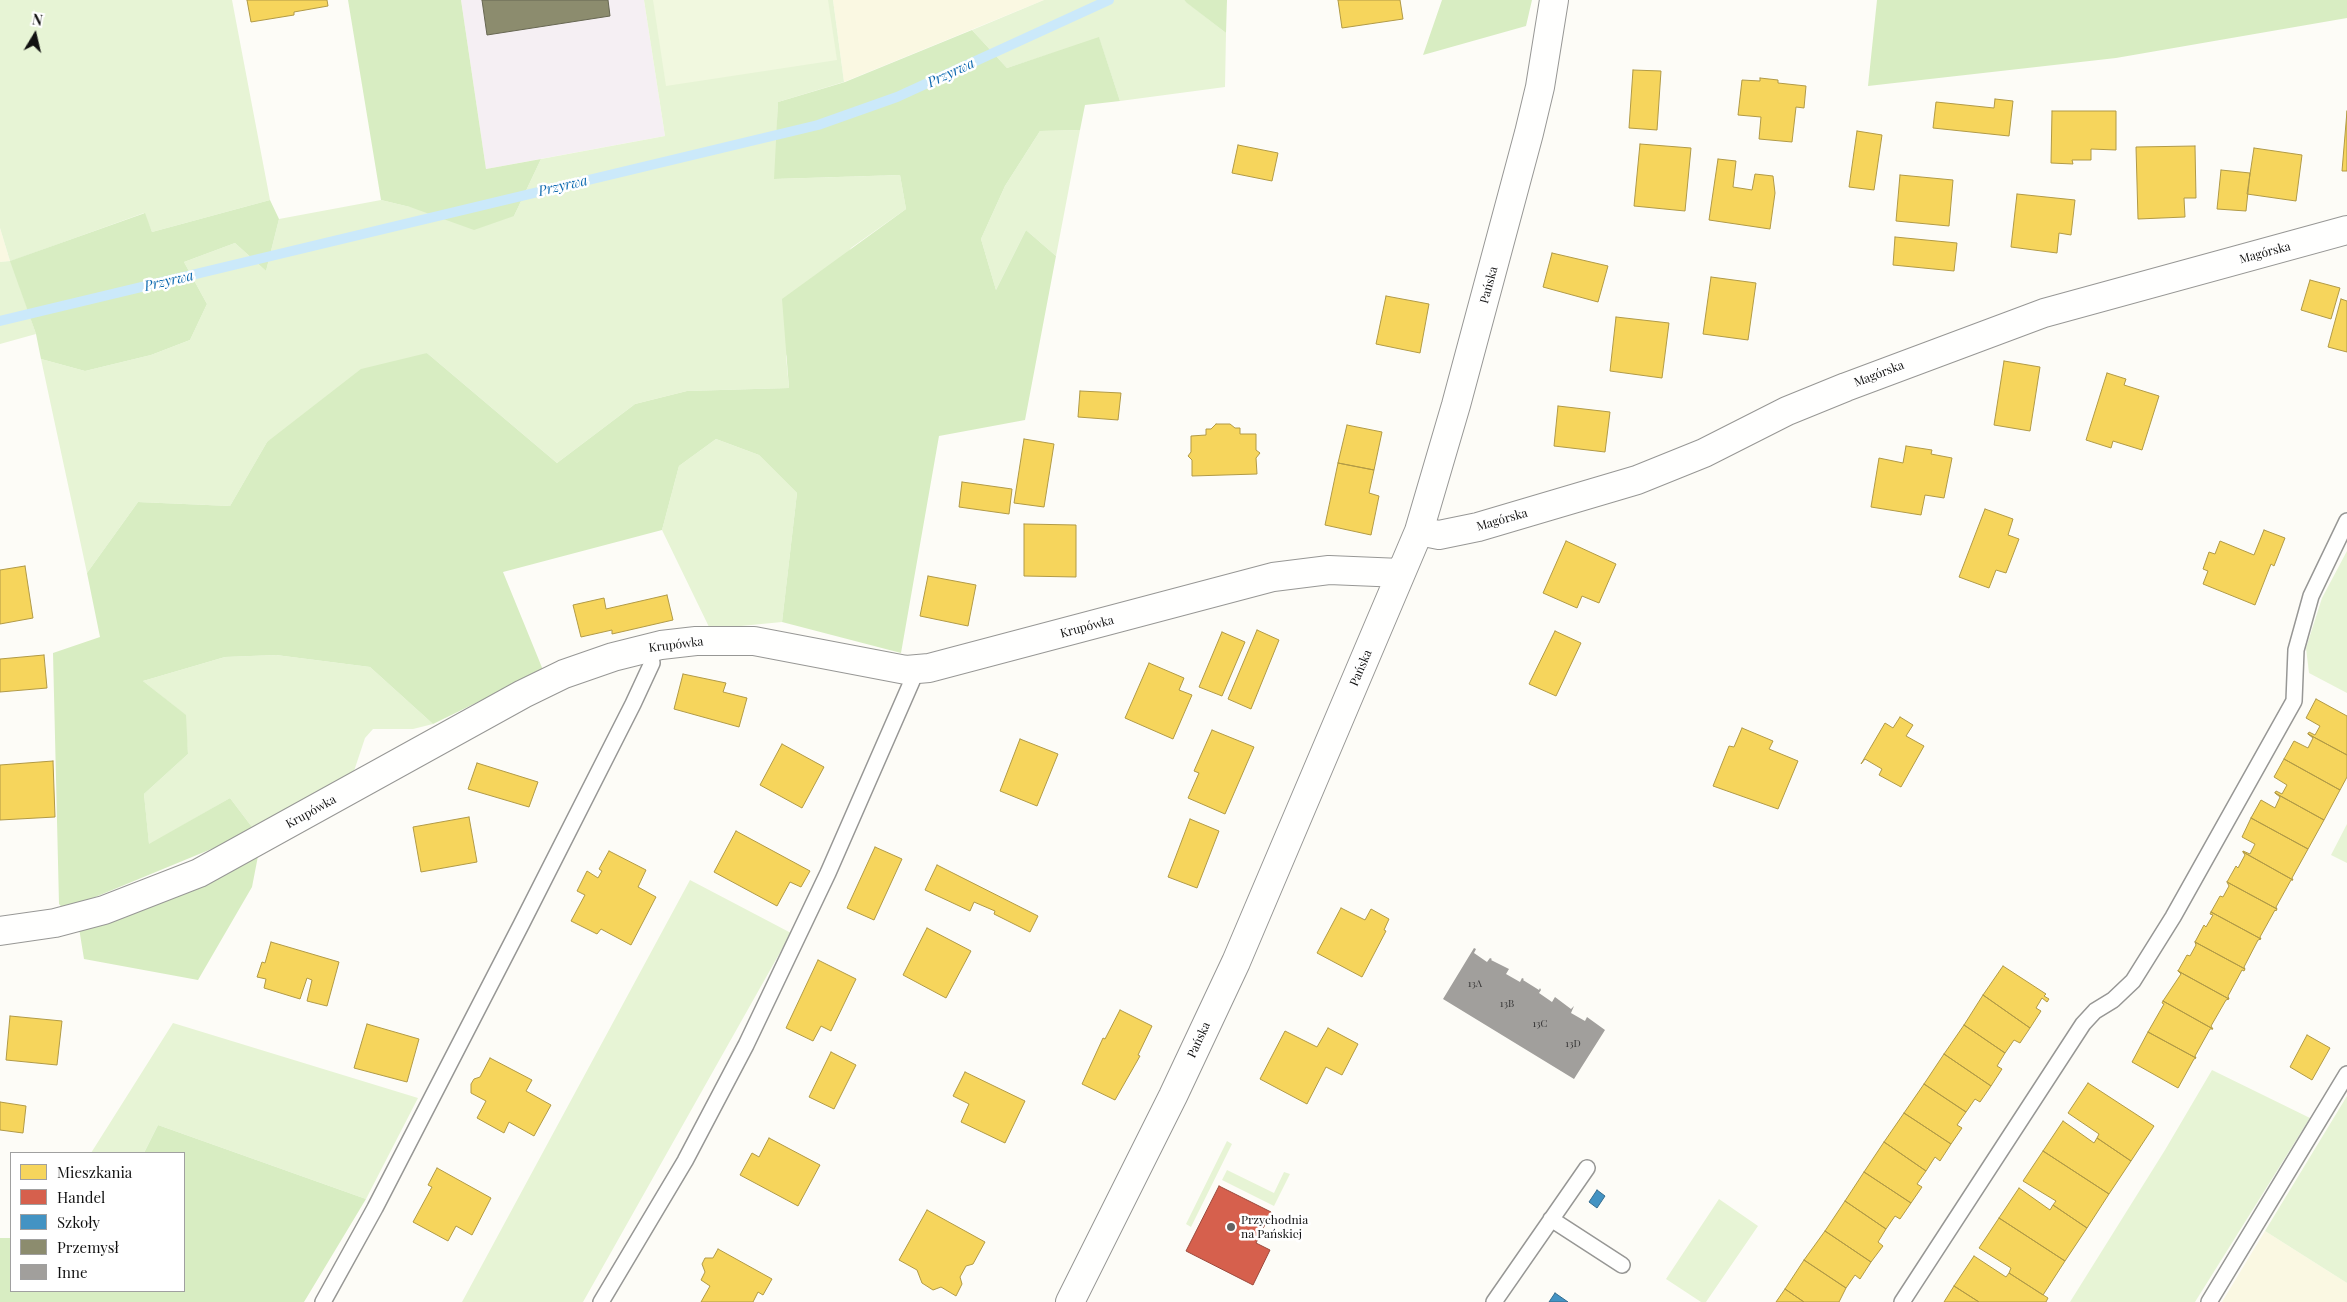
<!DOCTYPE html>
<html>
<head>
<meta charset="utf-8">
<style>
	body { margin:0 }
	#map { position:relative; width:2347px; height:1302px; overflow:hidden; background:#fdfcf7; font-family:"Playfair Display",serif }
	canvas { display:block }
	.legend { position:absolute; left:10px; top:1152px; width:175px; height:140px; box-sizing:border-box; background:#fff; border:1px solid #a0a0a0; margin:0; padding:6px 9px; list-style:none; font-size:15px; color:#111 }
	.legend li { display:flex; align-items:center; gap:10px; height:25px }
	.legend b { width:25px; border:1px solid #a0a0a0 }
	.north { position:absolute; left:10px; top:10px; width:50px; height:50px; -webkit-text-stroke:4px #fff; paint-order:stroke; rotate:9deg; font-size:14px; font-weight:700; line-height:20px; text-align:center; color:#111 }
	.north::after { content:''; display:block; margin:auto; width:18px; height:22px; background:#111; clip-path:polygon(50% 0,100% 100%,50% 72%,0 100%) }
</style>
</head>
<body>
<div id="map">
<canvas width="2347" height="1302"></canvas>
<ul class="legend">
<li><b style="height:14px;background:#f6d55c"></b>Mieszkania</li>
<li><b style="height:14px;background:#d6604d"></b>Handel</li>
<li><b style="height:14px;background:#4393c3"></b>Szkoły</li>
<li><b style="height:14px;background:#8c8c6e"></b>Przemysł</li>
<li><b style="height:14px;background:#a19f9c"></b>Inne</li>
</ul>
<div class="north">N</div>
</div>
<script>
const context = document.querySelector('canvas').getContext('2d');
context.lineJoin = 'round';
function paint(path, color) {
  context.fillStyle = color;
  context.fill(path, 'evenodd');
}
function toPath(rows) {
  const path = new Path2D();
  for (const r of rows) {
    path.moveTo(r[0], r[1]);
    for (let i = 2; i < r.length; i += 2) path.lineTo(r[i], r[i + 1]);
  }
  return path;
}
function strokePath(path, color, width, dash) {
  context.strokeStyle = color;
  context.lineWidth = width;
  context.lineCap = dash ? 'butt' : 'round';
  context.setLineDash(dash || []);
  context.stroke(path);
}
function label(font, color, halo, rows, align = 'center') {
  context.font = font + ' "Playfair Display",serif';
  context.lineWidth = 5;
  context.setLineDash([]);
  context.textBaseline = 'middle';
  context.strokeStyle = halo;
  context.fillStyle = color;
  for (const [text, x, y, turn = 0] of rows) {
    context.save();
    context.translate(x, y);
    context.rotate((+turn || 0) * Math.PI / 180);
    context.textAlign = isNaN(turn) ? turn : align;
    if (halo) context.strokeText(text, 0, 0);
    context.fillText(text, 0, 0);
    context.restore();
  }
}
const industrial = toPath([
	[461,0,644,0,665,136,486,169]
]);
const farmland = toPath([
	[833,0,1044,0,844,82],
	[0,228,10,261,0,262],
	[2265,1231,2347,1283,2347,1302,2222,1302]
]);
const green = toPath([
	[0,0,232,0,270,200,152,232,144,213,11,261,36,334,0,344,0,262,10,261,0,228],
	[644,0,833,0,844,82,778,102,775,179,900,175,906,209,851,248,786,356,789,388,687,391,635,404,557,463,427,353,267,442,230,506,138,502,87,573,41,359,85,371,151,355,190,340,207,304,184,262,235,243,266,271,279,219,381,200,410,207,514,216,541,159,665,136],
	[1044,0,1184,0,1226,33,1225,87,1120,101,1099,38,1007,68,972,30],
	[1080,130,1056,256,1026,230,996,290,981,239,1005,186,1040,131],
	[716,439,759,455,797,493,782,622,710,629,662,530,679,466],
	[2347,551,2347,693,2309,673,2306,648,2322,598],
	[276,655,370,667,433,724,413,729,373,729,365,738,352,777,255,831,230,798,149,845,144,794,188,754,185,715,143,681,225,657],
	[2347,824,2347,863,2331,855],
	[690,880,791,933,583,1302,462,1302],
	[173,1023,418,1098,366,1199,158,1125,144,1153,91,1153],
	[2212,1070,2310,1118,2195,1302,2070,1302,2165,1150],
	[2347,1096,2347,1283,2265,1231],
	[1227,1141,1232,1144,1191,1227,1186,1224],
	[1227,1170,1274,1193,1284,1172,1290,1174,1274,1206,1222,1180],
	[1719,1199,1758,1226,1706,1302,1701,1302,1666,1279]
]);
const forest = toPath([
	[348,0,461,0,486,169,541,159,514,216,474,230,410,207,381,200],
	[1184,0,1227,0,1226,33,1187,3],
	[1442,0,1532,0,1526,26,1423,55],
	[1877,0,2347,0,2347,18,2116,58,1868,86],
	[972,30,1007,68,1099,37,1120,101,1085,105,1080,130,1040,131,1005,186,981,239,996,290,1026,230,1056,256,1025,420,939,436,901,653,782,622,797,493,759,455,716,439,679,466,662,530,503,572,543,670,433,724,370,667,276,655,225,657,143,681,186,715,188,754,144,794,149,844,230,798,255,831,88,900,66,912,59,904,53,653,100,637,87,573,138,502,230,506,267,442,361,369,427,353,557,463,635,404,687,391,789,388,782,299,906,209,900,175,774,179,778,102,845,82],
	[270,200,279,219,266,271,235,243,184,262,207,304,190,340,151,355,85,371,41,359,36,334,10,261,145,213,152,232],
	[258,856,252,887,198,980,84,959,79,928],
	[158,1125,366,1199,304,1302,0,1302,0,1238,11,1238,11,1291,184,1291,184,1153,144,1153]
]);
const pitch = toPath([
	[653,0,828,0,837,60,666,86]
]);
const homes = toPath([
	[247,0,327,0,328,6,294,12,294,15,251,22,247,0],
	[1338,0,1400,0,1403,19,1342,28,1338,0],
	[1633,70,1661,71,1657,130,1629,128,1633,70],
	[1760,78,1778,80,1778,83,1806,86,1804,108,1796,107,1792,142,1759,139,1761,117,1738,115,1742,80,1760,81,1760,78],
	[1995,99,2013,101,2009,136,1933,128,1936,102,1994,108,1995,99],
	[2052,111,2116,111,2116,150,2091,149,2091,160,2072,160,2073,164,2051,163,2052,111],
	[2347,111,2347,171,2342,171,2347,111],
	[1857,131,1882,135,1874,190,1849,187,1857,131],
	[1640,144,1691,148,1685,211,1634,206,1640,144],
	[1238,145,1278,153,1272,181,1232,173,1238,145],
	[2195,146,2196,198,2184,198,2185,217,2138,219,2136,147,2195,146],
	[2254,148,2302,155,2296,201,2247,194,2254,148],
	[1718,159,1736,161,1733,187,1752,190,1755,174,1773,176,1775,193,1770,229,1709,220,1718,159],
	[2221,170,2250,173,2246,211,2217,209,2221,170],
	[1900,175,1953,180,1949,226,1896,221,1900,175],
	[2017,194,2075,200,2071,235,2059,233,2057,253,2011,247,2017,194],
	[1895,237,1957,243,1954,271,1893,265,1895,237],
	[1552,253,1608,266,1598,302,1543,287,1552,253],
	[1711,277,1756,283,1748,340,1703,334,1711,277],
	[2310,280,2340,288,2331,319,2301,310,2310,280],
	[1386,296,1429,304,1420,353,1376,344,1386,296],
	[2341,299,2347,301,2347,352,2328,347,2341,299],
	[1616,317,1669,323,1662,378,1610,371,1616,317],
	[2004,361,2040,367,2030,431,1994,425,2004,361],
	[2107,373,2126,379,2124,385,2159,396,2142,450,2113,441,2111,448,2086,440,2107,373],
	[1080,391,1121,393,1118,420,1078,417,1080,391],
	[1558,406,1610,412,1605,452,1554,446,1558,406],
	[1216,424,1230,424,1235,428,1240,428,1240,434,1256,434,1256,450,1260,453,1256,458,1257,474,1192,476,1192,460,1188,456,1191,452,1191,436,1206,435,1206,429,1211,429,1216,424],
	[1347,425,1382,432,1374,470,1338,463,1347,425],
	[1024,439,1054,444,1044,507,1014,503,1024,439],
	[1906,446,1932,450,1931,454,1952,458,1944,498,1925,495,1921,515,1871,507,1879,458,1903,463,1906,446],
	[1338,463,1374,470,1369,493,1379,496,1371,535,1325,525,1338,463],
	[962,482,1012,489,1009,514,959,507,962,482],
	[1985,509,2013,519,2008,535,2019,539,2006,573,1996,570,1989,588,1959,577,1985,509],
	[1024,524,1076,525,1076,577,1024,576,1024,524],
	[2264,530,2285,538,2274,566,2271,564,2255,605,2203,584,2208,571,2203,569,2209,552,2215,554,2220,541,2254,555,2264,530],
	[1566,541,1616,564,1599,603,1582,596,1577,608,1543,593,1566,541],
	[25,566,33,618,0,624,0,570,25,566],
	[928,576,976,585,968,626,920,616,928,576],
	[667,595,673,620,612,634,612,630,581,637,573,605,604,598,606,609,667,595],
	[1257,630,1279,640,1251,709,1228,699,1257,630],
	[1555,631,1581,643,1556,696,1529,684,1555,631],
	[1222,632,1245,642,1222,696,1199,687,1222,632],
	[44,655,47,688,0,692,0,659,44,655],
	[1149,663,1184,678,1179,690,1192,695,1173,739,1125,718,1149,663],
	[683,674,726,683,723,692,747,698,739,727,674,709,683,674],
	[2316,699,2347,716,2347,755,2308,734,2309,732,2315,735,2320,726,2306,718,2316,699],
	[1900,717,1913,725,1906,736,1924,746,1901,787,1879,775,1882,769,1865,759,1861,764,1885,723,1893,728,1900,717],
	[1742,728,1773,741,1769,749,1798,761,1778,809,1713,786,1729,746,1734,747,1742,728],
	[1212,730,1254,747,1225,814,1188,798,1199,773,1194,771,1212,730],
	[2308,734,2347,755,2347,777,2340,790,2284,759,2294,741,2308,748,2313,738,2308,734],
	[1020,739,1058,754,1037,806,1000,791,1020,739],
	[782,744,824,767,802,808,760,785,782,744],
	[2284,759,2340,790,2324,820,2275,793,2276,791,2282,794,2287,785,2274,777,2284,759],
	[53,761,55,817,0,820,0,765,53,761],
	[477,763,538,782,529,807,468,789,477,763],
	[2275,793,2324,820,2308,849,2251,818,2261,800,2275,808,2280,797,2275,793],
	[469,817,477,862,421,872,413,827,469,817],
	[2251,818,2308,849,2292,878,2293,880,2243,852,2243,851,2250,854,2255,844,2242,837,2251,818],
	[1190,819,1219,831,1197,888,1168,877,1190,819],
	[736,831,810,871,801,887,790,882,777,906,714,872,736,831],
	[875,847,902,859,874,920,847,908,875,847],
	[609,851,646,870,638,887,656,897,631,945,601,929,597,934,571,921,585,895,577,891,587,871,598,878,602,871,599,869,609,851],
	[2243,852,2293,880,2291,880,2276,907,2277,909,2227,882,2236,866,2238,868,2245,855,2243,852],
	[937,865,1038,916,1030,932,994,914,995,911,974,902,970,911,925,890,937,865],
	[2227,882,2277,909,2276,911,2275,910,2260,937,2261,939,2211,912,2220,896,2223,897,2229,886,2227,882],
	[1341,908,1365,920,1371,909,1389,919,1384,930,1386,931,1362,977,1317,953,1341,908],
	[2211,912,2261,939,2258,940,2244,967,2245,969,2195,942,2204,925,2206,927,2213,915,2210,914,2211,912],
	[927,928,971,951,946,998,903,975,927,928],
	[271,942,339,962,327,1006,307,1001,312,980,307,978,300,999,264,988,266,979,257,977,262,962,265,963,271,942],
	[2195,942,2245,969,2244,971,2242,970,2228,996,2229,999,2178,971,2187,955,2190,956,2196,945,2195,942],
	[818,960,856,979,831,1031,821,1026,813,1041,786,1028,818,960],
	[2003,966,2046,994,2044,996,2049,999,2047,1002,2042,998,2036,1008,2041,1011,2030,1028,1983,995,2003,966],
	[2178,971,2229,999,2226,1000,2211,1026,2213,1029,2163,1001,2181,974,2178,971],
	[1983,995,2030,1028,2020,1043,2014,1040,2005,1053,1964,1025,1983,995],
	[2163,1001,2213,1029,2210,1029,2195,1056,2196,1058,2148,1032,2164,1004,2162,1003,2163,1001],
	[1120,1010,1152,1026,1138,1055,1140,1056,1115,1100,1082,1084,1103,1038,1105,1039,1120,1010],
	[10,1016,62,1021,57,1065,6,1060,10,1016],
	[367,1024,419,1039,407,1082,354,1068,367,1024],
	[1964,1025,2005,1053,1997,1066,2002,1069,1991,1086,1944,1054,1964,1025],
	[1328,1028,1358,1044,1342,1075,1326,1067,1307,1104,1260,1079,1285,1031,1317,1047,1328,1028],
	[2148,1032,2196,1058,2194,1059,2178,1088,2132,1062,2148,1032],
	[2307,1035,2330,1048,2312,1080,2290,1067,2307,1035],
	[831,1052,856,1065,834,1109,809,1097,831,1052],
	[1944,1054,1991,1086,1980,1102,1975,1099,1966,1112,1924,1084,1944,1054],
	[490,1058,532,1080,526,1091,551,1105,534,1136,509,1122,504,1133,477,1118,486,1101,471,1093,471,1084,474,1079,480,1077,490,1058],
	[965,1072,1025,1101,1005,1143,961,1122,969,1104,953,1096,965,1072],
	[2088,1083,2154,1126,2131,1161,2097,1138,2099,1134,2068,1113,2088,1083],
	[1924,1084,1966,1112,1957,1125,1962,1128,1951,1144,1904,1113,1924,1084],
	[0,1102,26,1106,23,1133,0,1130,0,1102],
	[1904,1113,1951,1144,1940,1161,1935,1157,1926,1171,1884,1142,1904,1113],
	[2063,1121,2094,1143,2097,1138,2131,1161,2109,1194,2043,1151,2063,1121],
	[769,1138,820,1165,798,1206,740,1175,752,1153,759,1157,769,1138],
	[1884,1142,1926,1171,1917,1184,1922,1187,1911,1203,1864,1172,1884,1142],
	[2043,1151,2109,1194,2087,1228,2053,1205,2056,1201,2023,1181,2043,1151],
	[437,1168,491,1198,472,1235,456,1226,448,1241,413,1222,432,1187,428,1185,437,1168],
	[1864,1172,1911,1203,1900,1219,1895,1216,1886,1229,1845,1201,1864,1172],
	[2019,1188,2050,1210,2053,1205,2087,1228,2065,1261,1999,1218,2019,1188],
	[1845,1201,1886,1229,1878,1242,1883,1246,1871,1262,1825,1231,1845,1201],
	[927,1210,985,1242,973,1264,966,1266,960,1277,962,1284,956,1296,941,1287,933,1290,922,1283,917,1270,899,1260,927,1210],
	[1999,1218,2065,1261,2043,1295,2009,1273,2011,1268,1979,1248,1999,1218],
	[1825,1231,1871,1262,1860,1279,1855,1275,1846,1288,1804,1260,1825,1231],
	[718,1249,772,1279,763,1295,758,1292,753,1302,701,1302,710,1286,701,1280,705,1272,702,1264,705,1258,713,1258,718,1249],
	[1974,1256,2006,1277,2009,1273,2048,1298,2046,1302,1979,1302,1954,1286,1974,1256],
	[1804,1260,1846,1288,1839,1302,1804,1302,1785,1289,1804,1260],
	[1954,1286,1979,1302,1944,1302,1954,1286],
	[1785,1289,1804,1302,1776,1302,1785,1289]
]);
const shops = toPath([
	[1219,1186,1271,1212,1256,1243,1270,1250,1253,1285,1186,1251,1219,1186]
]);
const schools = toPath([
	[1597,1190,1605,1196,1597,1208,1589,1202,1597,1190],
	[1555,1293,1568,1302,1549,1302,1555,1293]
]);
const industry = toPath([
	[482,0,608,0,610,16,487,35,482,0]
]);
const stream = toPath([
	[0,321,818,125,897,97,1109,0]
]);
const building = toPath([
	[1474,948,1476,949,1474,953,1487,962,1490,958,1492,959,1491,960,1509,969,1506,974,1520,982,1522,978,1524,979,1523,980,1539,990,1540,988,1541,990,1539,993,1552,1002,1555,997,1571,1009,1574,1006,1571,1013,1585,1021,1587,1017,1605,1030,1574,1079,1443,999]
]);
const lane = toPath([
	[1551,1219,1622,1265],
	[323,1302,375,1208,521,925,633,704,652,663,649,648],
	[601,1302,685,1161,746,1045,828,873,912,681,912,669],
	[1494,1302,1587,1168],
	[1902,1302,2083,1024,2095,1011,2113,1000,2133,981,2173,917,2294,701,2296,650,2311,596,2347,521],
	[2209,1302,2347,1074]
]);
const street = toPath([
	[1419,531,1439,535,1478,527,1637,480,1704,453,1787,411,1846,387,2044,313,2347,230],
	[0,931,55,923,104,910,199,873,523,694,564,674,613,657,661,645,696,641,754,641,906,670,929,668,1273,577,1329,570,1401,573],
	[1070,1302,1173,1096,1236,962,1419,531,1456,405,1529,133,1540,87,1554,0]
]);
const markers = [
	[1231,1227,5,"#646362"]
];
const numberNames = [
	["13A",1475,984],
	["13B",1507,1004],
	["13C",1540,1024],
	["13D",1573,1044]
];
const streetNames = [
	["Magórska",2265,253,-15],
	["Pańska",1489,285,-75],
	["Magórska",1879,374,-21],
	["Magórska",1502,520,-16],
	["Krupówka",1087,627,-15],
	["Krupówka",676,645,-7],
	["Pańska",1361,668,-67],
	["Krupówka",311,812,-29],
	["Pańska",1199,1040,-65]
];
const poiNames = [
	["Przychodnia",1241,1220],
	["na Pańskiej",1241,1234]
];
const waterNames = [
	["Przyrwa",951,73,-25],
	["Przyrwa",563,186,-13],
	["Przyrwa",169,281,-13]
];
paint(industrial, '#f5eff3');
paint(farmland, '#faf8e2');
paint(green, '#e7f4d5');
paint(forest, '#d8edc2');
paint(pitch, '#f1f8df');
paint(homes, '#f6d55c');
strokePath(homes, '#b19a46', 1);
paint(shops, '#d6604d');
strokePath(shops, '#9b483b', 1);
paint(schools, '#4393c3');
strokePath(schools, '#346c8e', 1);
paint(industry, '#8c8c6e');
strokePath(industry, '#676752', 1);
strokePath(stream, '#cbe9fa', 10);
paint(building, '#a19f9c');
strokePath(lane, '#979795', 18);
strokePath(street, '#979795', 30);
strokePath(lane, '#fffffe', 15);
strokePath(street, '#fffffe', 28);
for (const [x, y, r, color] of markers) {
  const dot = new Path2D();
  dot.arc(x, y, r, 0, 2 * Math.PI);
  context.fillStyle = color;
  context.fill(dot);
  strokePath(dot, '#fff', 2);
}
label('10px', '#353434', null, numberNames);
label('12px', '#111', '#fff', streetNames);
label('12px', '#111', '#fff', poiNames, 'left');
label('italic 14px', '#0d69b0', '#fff', waterNames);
</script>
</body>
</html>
